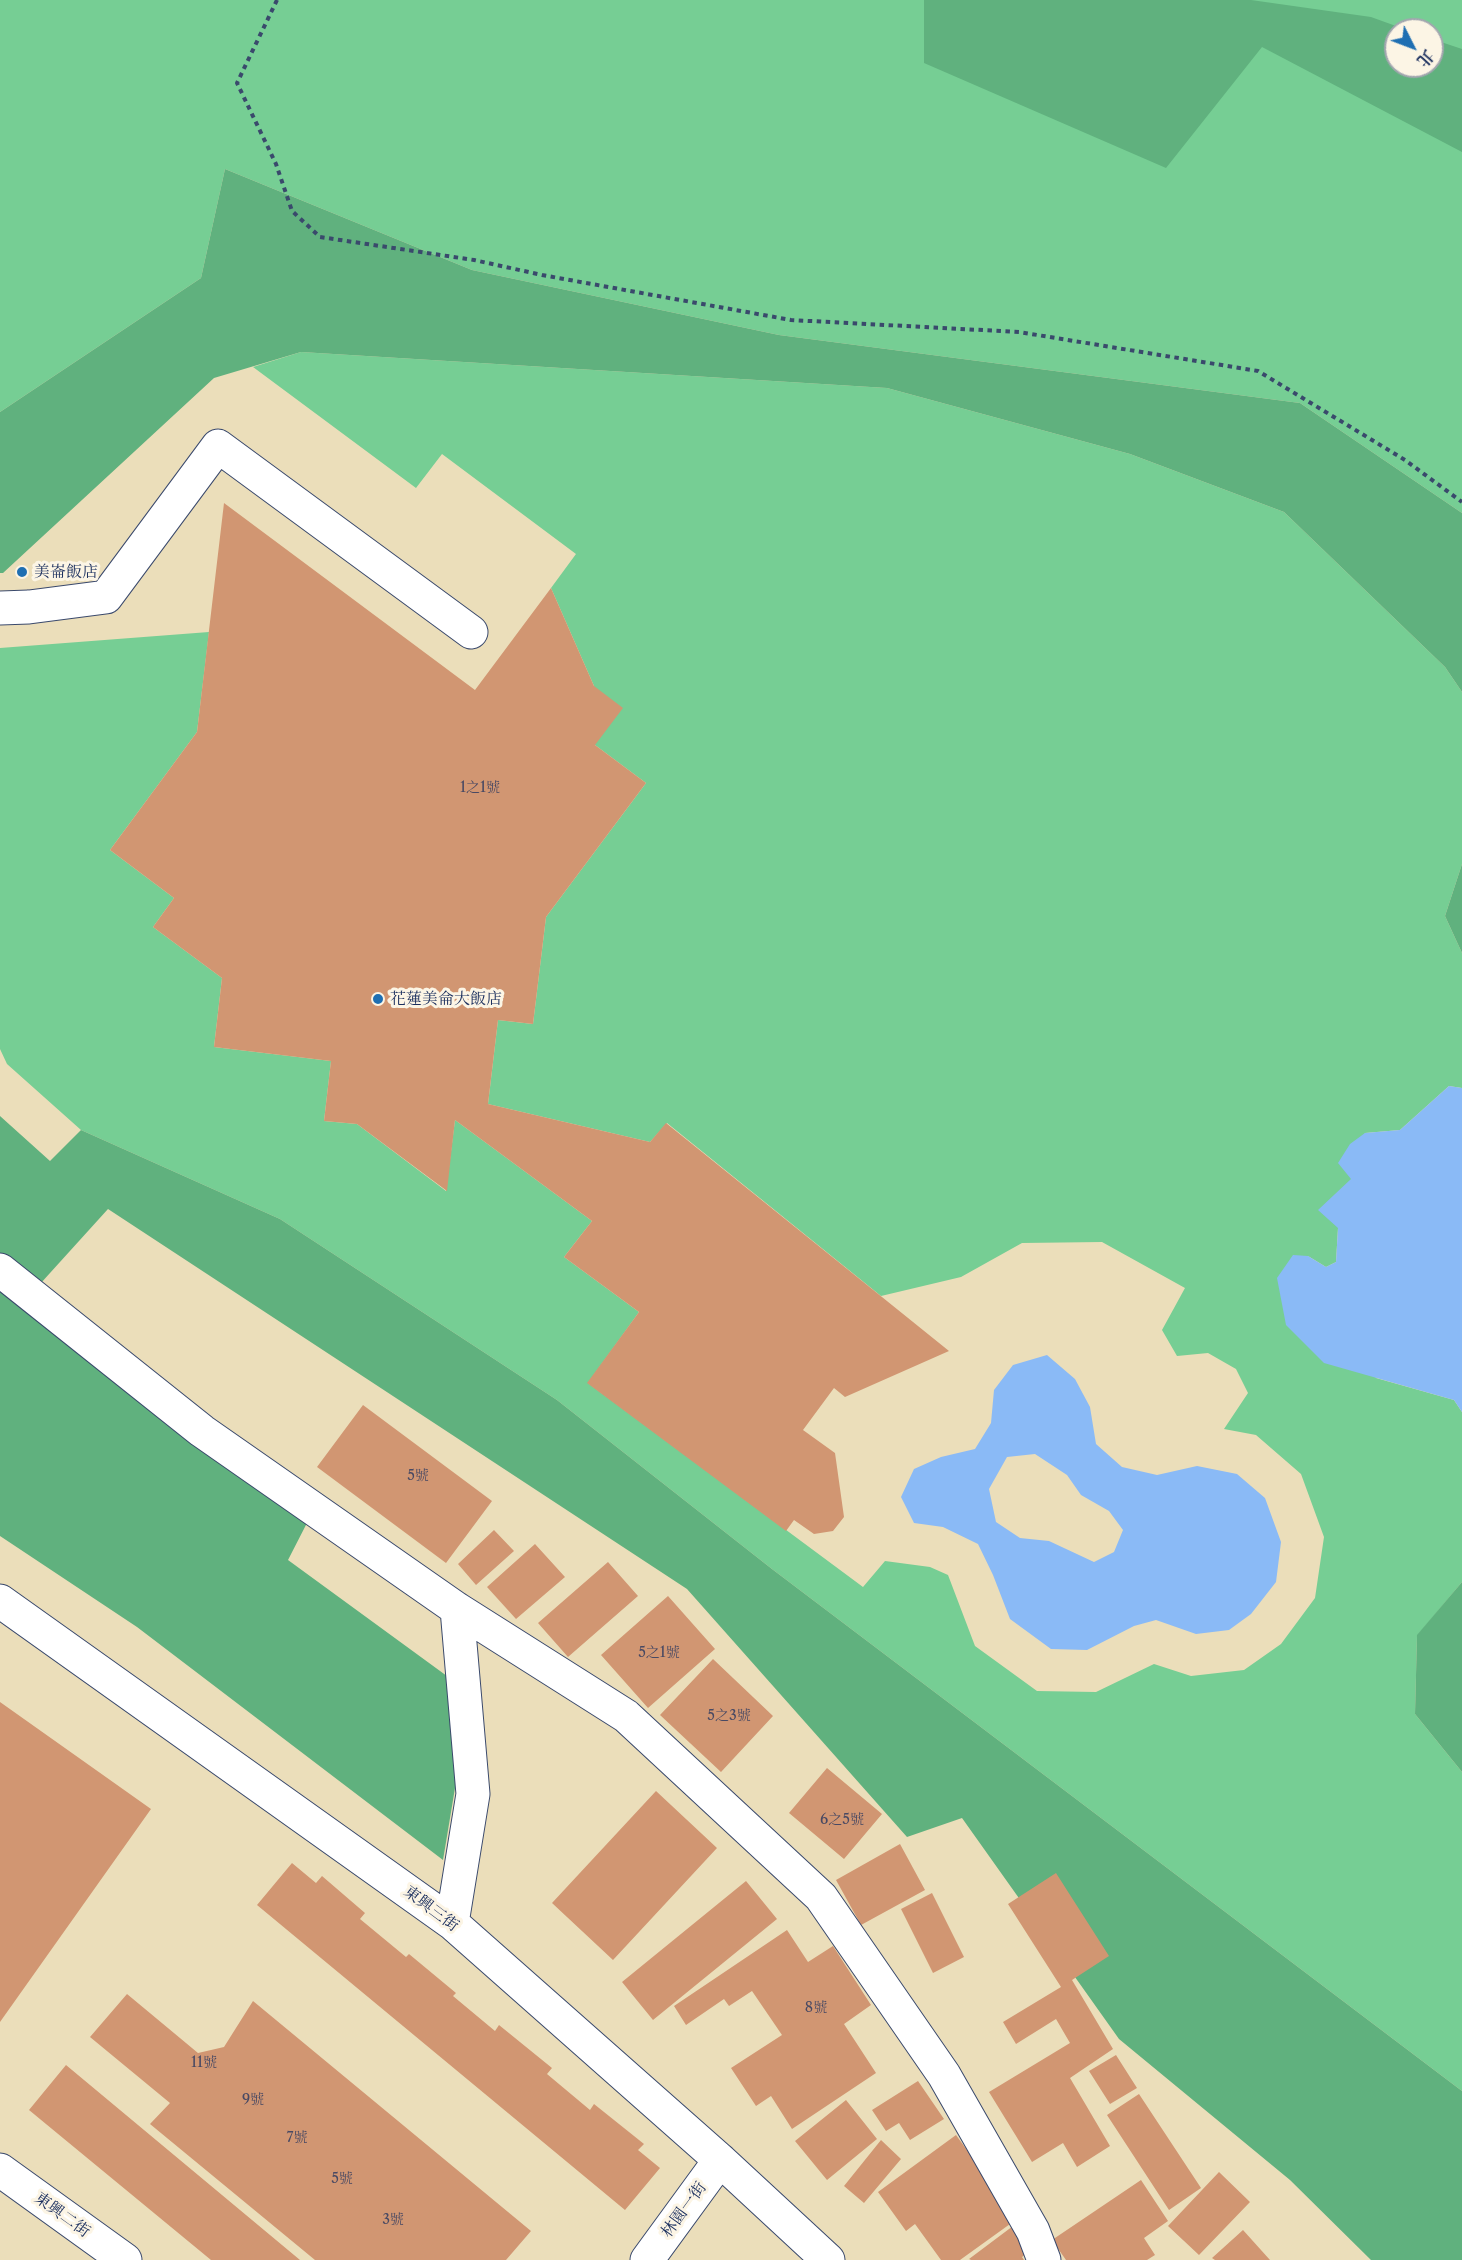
<!DOCTYPE html>
<html>
<head>
<meta charset="utf-8">
<style>
	body { margin:0 }
	#map { position:relative; width:1462px; height:2260px; overflow:hidden; background:#ebdeba; font-family:"Libre Caslon Text","Noto Serif TC",serif }
	canvas { display:block }
	.north { position:absolute; left:1384px; top:18px; width:60px; height:60px; box-sizing:border-box; background:#fcf5e5; border:2px solid #a2a6af; border-radius:50%; rotate:132deg; font-size:16px; font-weight:700; line-height:24px; text-align:center; color:#1b2f5e }
	.north::after { content:''; display:block; margin:auto; width:21px; height:27px; background:#1f6fb2; clip-path:polygon(50% 0,100% 100%,50% 72%,0 100%) }
</style>
</head>
<body>
<div id="map">
<canvas width="1462" height="2260"></canvas>
<div class="north">北</div>
</div>
<script>
const context = document.querySelector('canvas').getContext('2d');
context.lineJoin = 'round';
function paint(path, color) {
  context.fillStyle = color;
  context.fill(path, 'evenodd');
}
function toPath(rows) {
  const path = new Path2D();
  for (const r of rows) {
    path.moveTo(r[0], r[1]);
    for (let i = 2; i < r.length; i += 2) path.lineTo(r[i], r[i + 1]);
  }
  return path;
}
function strokePath(path, color, width, dash) {
  context.strokeStyle = color;
  context.lineWidth = width;
  context.lineCap = dash ? 'butt' : 'round';
  context.setLineDash(dash || []);
  context.stroke(path);
}
function label(font, color, halo, rows, align = 'center') {
  context.font = font + ' "Libre Caslon Text","Noto Serif TC",serif';
  context.lineWidth = 6;
  context.setLineDash([]);
  context.textBaseline = 'middle';
  context.strokeStyle = halo;
  context.fillStyle = color;
  for (const [text, x, y, turn = 0] of rows) {
    context.save();
    context.translate(x, y);
    context.rotate((+turn || 0) * Math.PI / 180);
    context.textAlign = isNaN(turn) ? turn : align;
    if (halo) context.strokeText(text, 0, 0);
    context.fillText(text, 0, 0);
    context.restore();
  }
}
const green = toPath([
	[0,0,1462,0,1462,513,1300,403,779,335,472,270,225,169,201,278,0,412],
	[1396,30,1432,30,1432,66,1396,66],
	[301,352,887,388,1130,454,1284,512,1445,667,1462,692,1462,864,1445,916,1462,953,1462,1088,1449,1086,1400,1130,1365,1133,1338,1228,1336,1262,1326,1267,1308,1256,1376,1378,1454,1400,1462,1412,1462,1582,1417,1636,1415,1714,1462,1772,1462,2091,772,1569,557,1400,280,1219,81,1130,7,1064,0,1049,0,648,209,632,197,732,110,850,174,898,153,927,222,978,214,1047,331,1061,324,1121,357,1124,446,1191,455,1120,592,1221,564,1257,639,1312,588,1383,863,1587,885,1561,930,1567,948,1575,975,1646,1037,1691,1096,1692,1154,1664,1191,1676,1244,1670,1281,1644,1315,1598,1324,1537,1301,1474,1256,1435,1224,1429,1248,1393,1236,1369,1208,1353,1177,1356,1162,1330,1185,1288,1102,1242,1022,1243,961,1277,881,1296,667,1123,650,1142,488,1104,498,1020,533,1024,546,917,646,783,595,745,594,686,551,588,576,554,442,454,416,488,253,367]
]);
const forest = toPath([
	[924,0,1251,0,1371,17,1407,30,1396,30,1396,66,1432,66,1432,39,1462,49,1462,152,1262,47,1166,168,924,63],
	[225,169,472,270,779,335,1300,403,1462,513,1462,692,1445,667,1284,512,1130,454,887,388,301,352,214,378,3,573,0,573,0,412,201,278],
	[1462,864,1462,953,1445,916],
	[0,1116,50,1161,81,1130,280,1219,557,1400,772,1569,1462,2091,1462,2260,1371,2260,1290,2180,1119,2039,962,1818,907,1837,687,1589,108,1209,21,1305,308,1521,288,1560,451,1679,459,1764,443,1860,137,1627,0,1536],
	[1462,1582,1462,1772,1415,1714,1417,1635]
]);
const water = toPath([
	[1449,1086,1462,1088,1462,1412,1454,1400,1324,1363,1286,1325,1277,1278,1293,1255,1308,1256,1326,1267,1336,1262,1338,1228,1318,1210,1351,1179,1338,1163,1350,1144,1365,1133,1400,1130],
	[1047,1355,1075,1379,1090,1407,1096,1444,1122,1467,1157,1475,1197,1466,1237,1474,1265,1498,1281,1542,1276,1582,1251,1614,1229,1630,1196,1634,1156,1620,1134,1626,1087,1650,1051,1649,1010,1619,993,1575,978,1544,943,1527,914,1523,901,1497,914,1469,941,1457,975,1449,991,1423,994,1390,1013,1365],
	[1035,1454,1067,1475,1081,1495,1109,1511,1123,1530,1114,1552,1094,1562,1049,1541,1020,1538,996,1522,989,1489,1007,1457]
]);
const building = toPath([
	[224,503,475,690,551,588,594,686,623,708,595,745,646,783,546,917,533,1024,498,1020,488,1104,650,1142,666,1123,949,1351,845,1397,834,1388,803,1430,835,1453,844,1517,833,1531,814,1534,794,1520,786,1531,587,1383,639,1312,564,1257,592,1221,455,1120,447,1191,357,1124,324,1121,331,1061,214,1047,222,978,153,927,174,898,110,850,197,732],
	[363,1405,492,1501,446,1563,317,1467],
	[494,1530,514,1551,476,1585,458,1564],
	[535,1544,565,1577,516,1619,487,1587],
	[608,1562,638,1596,568,1657,538,1623],
	[668,1596,715,1649,648,1708,601,1655],
	[713,1659,773,1716,721,1772,660,1715],
	[0,1702,151,1809,0,2022],
	[827,1768,882,1814,844,1859,789,1813],
	[656,1791,717,1848,613,1960,552,1903],
	[900,1844,925,1890,861,1925,836,1880],
	[292,1863,316,1883,322,1876,365,1913,360,1919,406,1957,409,1954,456,1993,453,1996,495,2031,499,2025,552,2068,547,2074,590,2110,594,2104,644,2144,638,2150,660,2168,625,2210,257,1905],
	[1056,1873,1109,1956,1072,1980,1113,2049,1070,2078,1110,2146,1077,2167,1063,2143,1032,2162,989,2092,1070,2043,1056,2019,1016,2044,1003,2022,1061,1987,1008,1904],
	[746,1881,777,1919,653,2020,622,1982],
	[932,1893,964,1957,933,1973,901,1909],
	[787,1930,808,1962,833,1946,871,2005,844,2024,876,2073,792,2129,771,2096,756,2106,731,2068,782,2035,752,1991,729,2006,724,1999,686,2025,674,2006],
	[127,1994,198,2053,224,2047,253,2001,531,2231,506,2260,315,2260,150,2124,170,2103,90,2037],
	[1116,2055,1137,2088,1110,2104,1089,2071],
	[66,2065,300,2260,211,2260,29,2110],
	[918,2081,944,2119,910,2140,899,2123,886,2131,872,2110],
	[1139,2094,1201,2188,1169,2210,1107,2115],
	[846,2100,877,2139,827,2180,795,2141],
	[956,2135,1017,2219,960,2260,941,2260,915,2224,906,2231,878,2192],
	[881,2140,901,2159,864,2203,844,2186],
	[1219,2172,1250,2202,1199,2255,1168,2226],
	[1141,2180,1168,2221,1144,2238,1155,2255,1147,2260,1066,2260,1052,2240],
	[1017,2223,1035,2247,1022,2257,1024,2260,971,2260,969,2259],
	[1243,2230,1270,2260,1215,2260,1212,2258]
]);
const path = toPath([
	[277,0,237,83,276,164,292,211,320,237,474,260,542,275,791,320,1019,332,1258,371,1405,460,1462,502]
]);
const minor = toPath([
	[0,608,29,607,106,597,218,446,471,632],
	[0,1270,202,1431,457,1609,626,1716,821,1897,944,2075,1033,2231,1044,2260],
	[0,1601,452,1923,720,2160,828,2260],
	[452,1923,473,1794,457,1609],
	[0,2170,125,2260],
	[647,2260,720,2160]
]);
const markers = [
	[22,572,6,"#1f6fb2"],
	[378,999,6,"#1f6fb2"]
];
const numberNames = [
	["1之1號",480,788],
	["5號",418,1476],
	["5之1號",659,1653],
	["5之3號",729,1716],
	["6之5號",842,1820],
	["8號",816,2008],
	["11號",204,2063],
	["9號",253,2100],
	["7號",297,2138],
	["5號",342,2179],
	["3號",393,2220]
];
const poiNames = [
	["美崙飯店",34,572],
	["花蓮美侖大飯店",390,999]
];
const streetNames = [
	["東興三街",431,1909,37],
	["林園一街",684,2210,-54],
	["東興二街",62,2215,36]
];
paint(green, '#76ce94');
paint(forest, '#60b17e');
paint(water, '#8abaf6');
paint(building, '#d19672');
strokePath(minor, '#3a496c', 35);
strokePath(path, '#3a496c', 4, [4.5, 4.5]);
strokePath(minor, '#fff', 33);
for (const [x, y, r, color] of markers) {
  const dot = new Path2D();
  dot.arc(x, y, r, 0, 2 * Math.PI);
  context.fillStyle = color;
  context.fill(dot);
  strokePath(dot, '#fcf5e5', 2);
}
label('14px', '#484963', null, numberNames);
label('16px', '#1b2f5e', '#fcf5e5', poiNames, 'left');
label('16px', '#1b2f5e', '#fcf5e5', streetNames);
</script>
</body>
</html>
